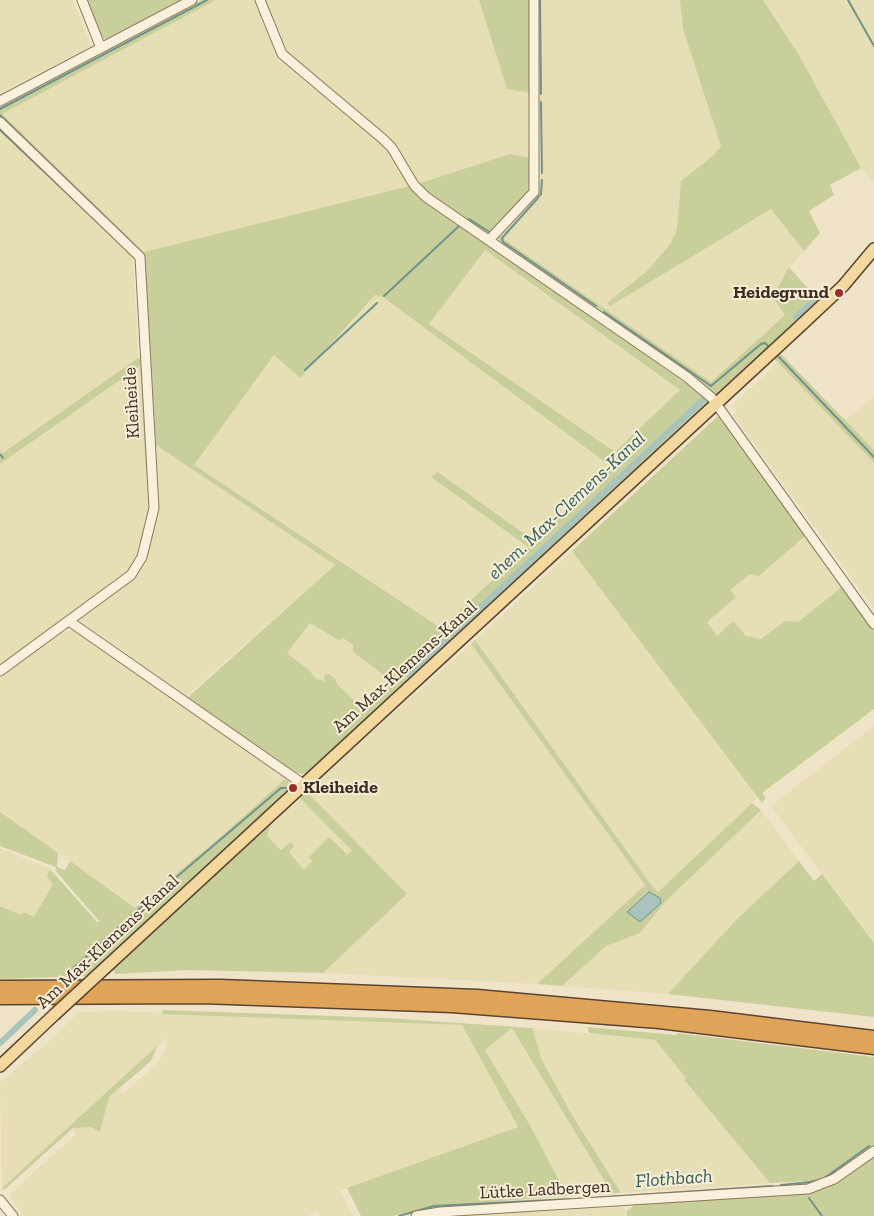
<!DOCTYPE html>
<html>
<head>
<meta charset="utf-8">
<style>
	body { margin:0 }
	canvas { display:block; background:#f0e4c8 }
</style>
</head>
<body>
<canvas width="874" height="1216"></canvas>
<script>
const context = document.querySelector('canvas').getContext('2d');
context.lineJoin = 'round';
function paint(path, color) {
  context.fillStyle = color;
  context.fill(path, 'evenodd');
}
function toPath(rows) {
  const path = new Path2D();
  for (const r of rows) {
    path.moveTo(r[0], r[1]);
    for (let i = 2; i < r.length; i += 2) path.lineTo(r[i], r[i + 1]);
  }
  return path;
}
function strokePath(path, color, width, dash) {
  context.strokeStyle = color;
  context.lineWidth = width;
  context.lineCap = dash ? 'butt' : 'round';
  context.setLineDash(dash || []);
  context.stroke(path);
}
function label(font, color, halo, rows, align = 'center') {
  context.font = font + ' "Zilla Slab",serif';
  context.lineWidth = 4;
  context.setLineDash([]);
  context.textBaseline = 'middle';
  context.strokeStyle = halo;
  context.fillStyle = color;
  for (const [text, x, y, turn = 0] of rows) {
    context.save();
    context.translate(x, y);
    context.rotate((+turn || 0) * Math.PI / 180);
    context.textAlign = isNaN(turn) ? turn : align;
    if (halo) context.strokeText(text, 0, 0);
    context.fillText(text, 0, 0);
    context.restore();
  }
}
const farmland = toPath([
	[0,0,73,0,91,46,0,93],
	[216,0,257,0,279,61,380,142,396,163,408,186,144,252,1,114],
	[264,0,479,0,507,89,532,93,532,158,510,154,417,184,400,154,285,53],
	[537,0,680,0,683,29,721,142,720,149,714,155,681,181,677,229,671,243,646,272,608,303,612,305,685,259,772,209,804,251,789,267,785,315,711,382,498,235,536,195],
	[763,0,874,0,874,183,861,168,799,55],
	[0,131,133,258,138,358,0,455],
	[485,250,680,390,615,453,429,324],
	[375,295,383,297,613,467,533,540,439,472,431,477,528,547,441,628,194,465,274,355,300,378],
	[778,362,874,463,874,609,733,415,737,411,733,405],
	[140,366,146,473,150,477,151,503,147,527,134,565,0,665,0,464],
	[874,397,874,450,844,421],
	[156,445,335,565,186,696,76,618,139,574,156,520,158,503],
	[805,536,842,587,798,622,785,621,761,639,717,636,706,622,735,597,730,590,750,574,759,576],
	[572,551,758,797,658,892,649,882,475,640],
	[310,623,340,641,343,638,353,645,353,653,393,681,363,709,338,685,335,679,324,681,316,679,309,670,287,653],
	[73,630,262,761,275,771,272,774,277,778,280,775,285,779,224,834,135,908,0,812,0,677,59,633],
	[471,644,645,885,537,984,323,973,407,894,306,791],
	[874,726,874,943,771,806],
	[299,797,352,851,347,854,319,847,309,857,312,860,304,870,288,851,291,842,282,850,267,836,271,825],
	[761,810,799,861,737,919,668,994,562,986,606,946,640,933,666,901],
	[0,848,50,869,47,877,53,884,34,918,23,912,21,915,0,906],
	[117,1011,462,1025,518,1127,340,1191,353,1216,320,1216,317,1211,308,1216,24,1216,9,1195,75,1135,73,1128,91,1127,100,1132,109,1097,118,1089,123,1094,156,1065,165,1051,166,1038,2,1188,0,1082,52,1039,79,1012],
	[513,1027,562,1111,612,1193,567,1196,531,1127,485,1049],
	[532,1028,655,1040,687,1078,684,1081,770,1183,621,1193,572,1115,542,1060],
	[622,1207,627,1211,627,1216,452,1216]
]);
const green = toPath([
	[85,0,185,0,109,40,101,37],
	[201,0,216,0,2,114,144,252,417,184,510,154,532,158,530,190,488,235,555,290,709,400,708,406,310,772,302,774,295,772,187,698,335,565,156,445,144,258,0,118,0,106],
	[485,250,680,390,615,452,429,324],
	[375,295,383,297,612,467,533,540,438,472,431,477,528,547,441,628,194,465,274,355,300,378],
	[310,623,340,641,343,638,353,645,353,652,393,682,363,709,338,685,335,679,329,674,324,675,325,681,316,679,309,670,287,653],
	[479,0,532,0,532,93,507,89],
	[680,0,763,0,799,55,861,168,830,185,834,195,809,211,820,233,804,251,771,209,610,306,607,303,646,272,671,243,677,229,681,181,714,155,721,146,683,29],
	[0,127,130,252,133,258,0,131],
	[498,235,711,382,785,315,773,297,789,267,820,302,716,396,503,248,500,244],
	[779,352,874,450,874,463,773,357],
	[138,358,142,359,150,477,146,473,140,366,0,464,0,455],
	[718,416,805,536,759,576,750,574,730,590,736,597,707,622,717,636,733,621,746,636,761,639,785,621,798,622,842,587,874,631,874,709,762,793,766,798,762,803,572,551],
	[475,640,649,882,658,892,752,803,761,810,666,901,640,933,606,946,562,986,537,984,645,885,471,644],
	[285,779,291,784,291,790,113,954,86,976,0,979,0,906,21,915,23,912,34,917,53,884,47,877,50,869,97,922,100,922,55,870,56,867,0,846,0,812,58,853,57,867,65,870,70,861,135,908,224,834],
	[306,791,407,894,323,973,188,970,116,974,113,970,266,827,271,825,267,836,281,850,291,842,294,846,289,852,304,870,312,861,309,857,329,837,347,854,352,851,299,797],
	[799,861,814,881,822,874,874,943,874,1017,668,994,737,919],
	[162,1010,387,1018,532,1028,542,1060,572,1115,621,1193,612,1193,512,1028,485,1050,531,1127,567,1196,438,1206,393,1216,361,1216,347,1188,518,1127,462,1025,163,1014],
	[588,1027,677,1035,677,1033,874,1057,874,1149,839,1174,801,1188,804,1181,770,1183,684,1080,686,1078,655,1040,589,1033],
	[158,1045,151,1061,109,1097,100,1132,91,1127,73,1128,4,1190,2,1188],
	[874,1154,874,1216,627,1216,627,1211,636,1204,806,1192]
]);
const water = toPath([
	[649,892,660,898,661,903,640,922,627,912,649,892]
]);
const stream = toPath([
	[540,0,541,94],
	[848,0,874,46],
	[541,102,542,173],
	[0,109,207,0],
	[0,115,135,246],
	[0,130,106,230],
	[542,180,541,194,537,199,502,238,503,242,596,306],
	[469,219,488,231],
	[384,296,459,226],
	[604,312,711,386,761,344,765,343,768,346],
	[779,357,874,457],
	[305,370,377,303],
	[0,454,3,458],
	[69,972,139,909,281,788,286,788],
	[781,1185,810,1182,823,1179,869,1146],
	[809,1198,822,1216],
	[576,1199,772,1186],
	[399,1216,434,1206,570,1199]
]);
const canal = toPath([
	[796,317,826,290],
	[452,634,703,400],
	[410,676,447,641],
	[0,1043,35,1010]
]);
const minor = toPath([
	[82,0,101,48],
	[260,0,282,54,383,139,392,148,414,185,426,197,687,377,712,398,874,624],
	[0,101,192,0],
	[0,122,140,257,154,508,142,557,131,575,0,671],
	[489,240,534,192,534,0],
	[69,621,303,784],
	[0,1200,13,1216],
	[416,1216,440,1212,808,1189,834,1179,874,1151]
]);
const major = toPath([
	[105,968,797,329,843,286,874,249],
	[0,1066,54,1015]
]);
const highway = toPath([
	[0,987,221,986,477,996,710,1017,874,1037],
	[0,998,202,997,452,1006,659,1022,874,1048]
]);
const majorBridge = toPath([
	[54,1015,105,968]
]);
const markers = [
	[839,293,5,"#9e2a2b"],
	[293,788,5,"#9e2a2b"]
];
const poiNames = [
	["Heidegrund",829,293],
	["Kleiheide",303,788,"left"]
];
const streetNames = [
	["Kleiheide",132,403,-93],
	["Am Max-Klemens-Kanal",405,667,-42],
	["Am Max-Klemens-Kanal",108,942,-43],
	["Lütke Ladbergen",545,1190,-3]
];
const waterNames = [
	["ehem. Max-Clemens-Kanal",567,506,-43],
	["Flothbach",674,1179,-4]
];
paint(farmland, '#e6deb5');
paint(green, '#c9cf9b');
paint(water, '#a9c4bc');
strokePath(water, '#6f938a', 1);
strokePath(stream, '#6f938a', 2);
strokePath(canal, '#a9c4bc', 6);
strokePath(minor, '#8d765c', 11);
strokePath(major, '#5b4430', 14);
strokePath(highway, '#5b4430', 15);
strokePath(minor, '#faf1dc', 9);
strokePath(major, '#f3d9a0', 11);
strokePath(highway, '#e0a458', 12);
strokePath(majorBridge, '#5b4430', 14, []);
strokePath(majorBridge, '#f3d9a0', 11);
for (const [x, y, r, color] of markers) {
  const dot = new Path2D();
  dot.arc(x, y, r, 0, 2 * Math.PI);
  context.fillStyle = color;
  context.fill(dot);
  strokePath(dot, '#f7eed8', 2);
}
label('bold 18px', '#3d2e20', '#f7eed8', poiNames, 'right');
label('18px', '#3d2e20', '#f7eed8', streetNames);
label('italic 19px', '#2f5d5a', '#f7eed8', waterNames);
</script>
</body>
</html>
